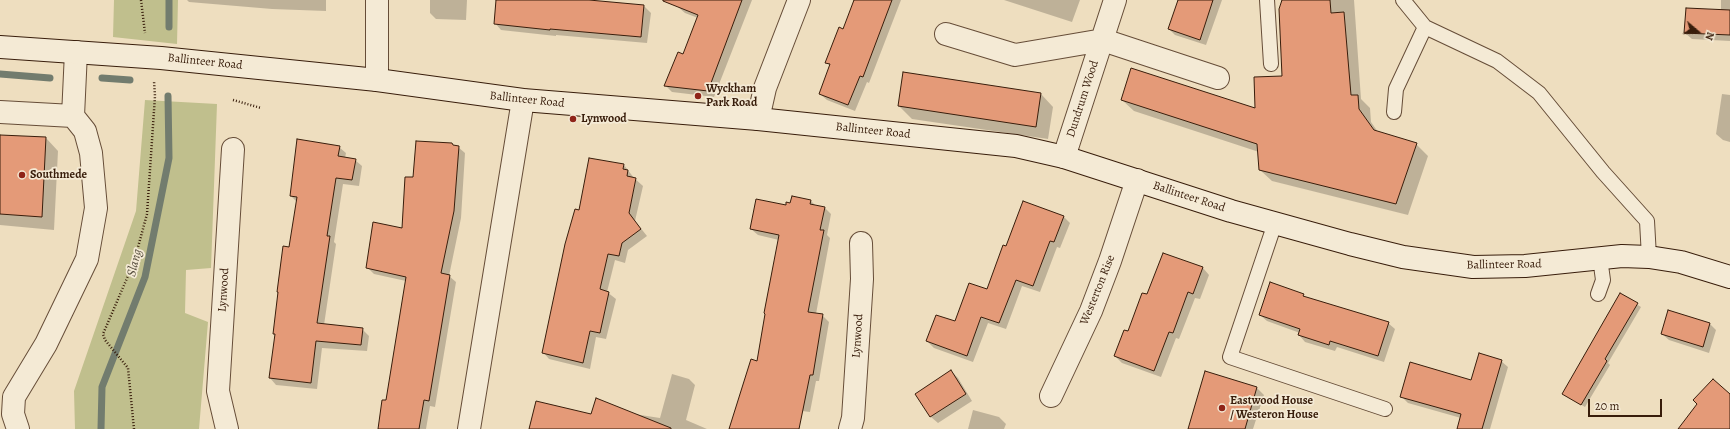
<!DOCTYPE html>
<html>
<head>
<meta charset="utf-8">
<style>
	body { margin:0 }
	#map { position:relative; width:1730px; height:429px; overflow:hidden; background:#eedebf; font-family:Alegreya,serif }
	canvas { display:block }
	.north { position:absolute; left:1678px; top:12px; width:40px; height:40px; -webkit-text-stroke:3px #f4ead5; paint-order:stroke; rotate:109deg; font-size:11px; font-weight:700; line-height:16px; text-align:center; color:#381d0b }
	.north::after { content:''; display:block; margin:auto; width:14px; height:18px; background:#381d0b; clip-path:polygon(50% 0,100% 100%,50% 72%,0 100%) }
	.scale { position:absolute; left:1588px; top:399px; width:74px; height:18px; box-sizing:border-box; border:2px solid #381d0b; border-top:0; padding-left:5px; font-size:12px; line-height:14px; white-space:nowrap; color:#381d0b; -webkit-text-stroke:3px #f4ead5; paint-order:stroke }
</style>
</head>
<body>
<div id="map">
<canvas width="1730" height="429"></canvas>
<div class="north">N</div>
<div class="scale">20 m</div>
</div>
<script>
const context = document.querySelector('canvas').getContext('2d');
context.lineJoin = 'round';
function paint(path, color) {
  context.fillStyle = color;
  context.fill(path, 'evenodd');
}
function toPath(rows) {
  const path = new Path2D();
  for (const r of rows) {
    path.moveTo(r[0], r[1]);
    for (let i = 2; i < r.length; i += 2) path.lineTo(r[i], r[i + 1]);
  }
  return path;
}
function strokePath(path, color, width, dash) {
  context.strokeStyle = color;
  context.lineWidth = width;
  context.lineCap = dash ? 'butt' : 'round';
  context.setLineDash(dash || []);
  context.stroke(path);
}
function label(font, color, halo, rows, align = 'center') {
  context.font = font + ' Alegreya,serif';
  context.lineWidth = 3.5;
  context.setLineDash([]);
  context.textBaseline = 'middle';
  context.strokeStyle = halo;
  context.fillStyle = color;
  for (const [text, x, y, turn = 0] of rows) {
    context.save();
    context.translate(x, y);
    context.rotate((+turn || 0) * Math.PI / 180);
    context.textAlign = isNaN(turn) ? turn : align;
    if (halo) context.strokeText(text, 0, 0);
    context.fillText(text, 0, 0);
    context.restore();
  }
}
const green = toPath([
	[114,0,178,0,177,44,113,37],
	[145,100,217,104,211,268,186,270,185,313,208,322,199,429,75,429,74,391,136,211]
]);
const shadow = toPath([
	[187,0,326,0,326,11,272,9,189,2],
	[430,0,467,0,466,20,436,19,430,13],
	[497,0,559,0,644,6,651,13,647,43,556,35,556,36,501,30,495,23],
	[681,0,752,0,714,97,672,92,666,86,684,55,698,18,685,13,678,7],
	[855,0,901,0,869,83,867,82,855,111,827,100,820,94,830,66,826,62,844,30],
	[1004,0,1080,0,1072,22],
	[1179,0,1222,0,1206,45,1175,35,1169,29],
	[1283,0,1354,0,1361,99,1370,108,1371,122,1378,132,1416,144,1428,156,1408,215,1272,181,1260,170,1259,152,1134,111,1122,100,1256,110,1283,77],
	[1721,0,1730,0,1730,41,1692,39,1685,33,1721,11],
	[1041,94,1053,107,1048,139,912,119,899,106],
	[1722,94,1730,95,1730,142,1723,140,1716,134],
	[0,136,46,138,58,151,54,230,0,225],
	[339,147,346,153,345,158,355,160,362,166,359,186,343,184,334,242,336,244,324,325,362,329,369,336,367,351,322,348,317,389,276,385,270,378,275,335,274,334,279,293,278,292,290,249,297,202,291,196],
	[454,147,458,147,465,153,461,218,449,276,456,282,435,407,430,406,426,429,379,429,386,401,406,281,374,274,367,267,403,229,414,178],
	[624,165,634,178,643,186,635,221,647,236,628,250,625,263,615,260,607,292,616,299,606,339,596,337,590,369,549,359,543,352,580,211],
	[810,200,816,206,825,208,831,214,827,235,830,238,816,314,822,315,829,322,819,381,816,381,810,412,802,411,758,362,779,240,758,235,751,229,791,204],
	[1063,216,1070,223,1060,248,1057,247,1040,292,1022,286,1006,329,988,323,973,362,934,348,927,341,955,323,987,290,1007,248],
	[1203,268,1209,275,1200,299,1195,298,1179,339,1176,338,1161,377,1122,363,1115,356,1148,295],
	[1621,294,1641,307,1608,363,1610,365,1585,407,1563,394],
	[1303,295,1306,298,1388,323,1395,329,1384,362,1337,347,1335,351,1305,342,1299,335,1300,333,1267,321,1260,315],
	[1710,324,1716,330,1709,353,1669,340,1662,334],
	[1501,361,1508,367,1490,429,1458,429,1461,418,1408,403,1401,396,1471,381],
	[951,371,958,378,972,401,938,423,931,417,917,394],
	[1206,373,1257,388,1264,395,1253,429,1189,429],
	[672,374,689,379,695,385,686,420,707,429,530,429,592,415,634,414,660,418],
	[973,410,999,417,1006,424,1004,429,968,429]
]);
const stream = toPath([
	[169,27,169,0],
	[0,74,50,78],
	[102,78,130,80],
	[101,429,102,387,145,277,169,158,168,96]
]);
const building = toPath([
	[496,0,589,0,644,5,641,37,550,29,550,30,494,24,496,0],
	[663,0,742,0,708,91,664,86,678,52,683,54,698,15,663,1,663,0],
	[854,0,892,0,863,77,860,76,848,105,819,94,830,64,825,63,839,27,843,29,854,0],
	[1178,0,1213,0,1200,40,1168,29,1178,0],
	[1282,0,1330,0,1331,13,1344,12,1351,95,1358,95,1359,109,1374,130,1417,143,1396,204,1259,170,1257,144,1121,100,1131,68,1255,108,1254,77,1282,76,1279,9,1282,0],
	[1686,8,1730,10,1730,35,1684,33,1686,8],
	[903,72,1041,93,1036,127,898,106,903,72],
	[0,135,46,137,42,217,0,214,0,135],
	[297,139,340,146,338,156,356,159,352,180,336,178,327,236,330,236,317,323,363,328,361,345,316,341,311,383,269,378,275,334,273,334,278,292,277,292,283,246,289,247,297,197,290,196,297,139],
	[416,141,452,143,453,145,459,146,454,211,441,273,450,275,429,401,424,400,419,429,378,429,382,400,386,400,406,277,366,268,373,222,402,228,405,177,413,177,416,141],
	[589,158,624,164,623,169,628,170,627,176,636,178,629,213,641,229,622,243,619,256,608,254,600,289,609,292,600,333,590,331,583,363,542,353,565,244,575,209,579,210,589,158],
	[792,196,811,200,810,204,825,207,820,230,824,230,808,312,823,314,813,375,810,375,799,429,729,429,751,359,757,361,765,314,764,313,779,235,750,229,756,199,786,205,786,202,790,203,792,196],
	[1023,201,1064,216,1054,242,1050,241,1033,286,1016,280,999,323,981,317,967,356,926,341,936,315,955,321,969,283,987,289,1003,245,1006,246,1023,201],
	[1163,253,1203,267,1193,294,1188,292,1173,333,1169,332,1154,371,1114,356,1124,330,1128,331,1142,293,1147,294,1163,253],
	[1270,282,1304,294,1303,296,1389,322,1378,356,1330,341,1329,345,1298,335,1300,329,1259,315,1270,282],
	[1620,293,1638,303,1605,359,1607,361,1581,405,1562,394,1620,293],
	[1668,310,1710,323,1703,347,1661,334,1668,310],
	[1479,353,1502,360,1482,429,1457,429,1461,414,1400,397,1410,362,1471,380,1479,353],
	[951,370,966,394,930,417,915,394,951,370],
	[1205,371,1257,387,1245,429,1188,429,1205,371],
	[1713,379,1730,394,1730,429,1678,429,1697,404,1693,400,1713,379],
	[596,398,671,428,671,429,529,429,536,401,591,414,596,398]
]);
const path = toPath([
	[141,0,145,33],
	[233,100,261,108],
	[134,429,128,368,105,340,103,334,134,262,147,214,155,96,154,81]
]);
const lane = toPath([
	[1267,0,1271,64],
	[1403,0,1425,27,1497,61,1539,93,1603,172,1647,221,1649,257],
	[1394,112,1396,89,1425,27],
	[1275,223,1230,357,1385,409],
	[1598,294,1603,280,1600,258]
]);
const street = toPath([
	[377,0,377,80],
	[946,34,1015,55,1103,40,1218,78],
	[0,112,73,116,85,131,91,153,96,208,87,259,46,344,14,397,13,414,18,429],
	[73,116,76,52],
	[758,119,765,88,799,0],
	[1064,157,1115,0],
	[1051,396,1091,311,1110,261,1137,180],
	[227,429,218,391,233,149],
	[469,429,523,100],
	[850,429,853,418,862,279,861,243]
]);
const secondary = toPath([
	[0,47,161,58,377,80,523,100,758,119,1016,146,1064,157,1231,211,1350,244,1403,257,1473,267,1525,266,1622,256,1649,257,1681,262,1730,277]
]);
const markers = [
	[698,96,4,"#8f2418"],
	[573,119,4,"#8f2418"],
	[22,175,4,"#8f2418"],
	[1222,408,4,"#8f2418"]
];
const streetNames = [
	["Ballinteer Road",205,62,6],
	["Dundrum Wood",1083,99,-72],
	["Ballinteer Road",527,100,6],
	["Ballinteer Road",873,131,6],
	["Ballinteer Road",1189,197,18],
	["Ballinteer Road",1504,265,-1],
	["Lynwood",224,290,-86],
	["Westerton Rise",1098,290,-68],
	["Lynwood",858,336,-86]
];
const poiNames = [
	["Wyckham",706,89],
	["Park Road",706,103],
	["Lynwood",581,119],
	["Southmede",30,175],
	["Eastwood House",1230,401],
	["/ Westeron House",1230,415]
];
const waterNames = [
	["Slang",135,263,-76]
];
paint(green, '#c0bf8d');
paint(shadow, '#0003');
strokePath(stream, '#727c6e', 7);
paint(building, '#e49a78');
strokePath(building, '#381d0b', 1);
strokePath(lane, '#664d38', 16);
strokePath(street, '#664d38', 24);
strokePath(secondary, '#381d0b', 24);
strokePath(path, '#381d0b', 2.5, [1, 2]);
strokePath(lane, '#f4ead5', 14);
strokePath(street, '#f4ead5', 22);
strokePath(secondary, '#f4ead5', 22);
for (const [x, y, r, color] of markers) {
  const dot = new Path2D();
  dot.arc(x, y, r, 0, 2 * Math.PI);
  context.fillStyle = color;
  context.fill(dot);
  strokePath(dot, '#f4ead5', 1.5);
}
label('12px', '#381d0b', '#f4ead5', streetNames);
label('bold 12px', '#381d0b', '#f4ead5', poiNames, 'left');
label('italic 13px', '#554d3d', '#f4ead5', waterNames);
</script>
</body>
</html>
